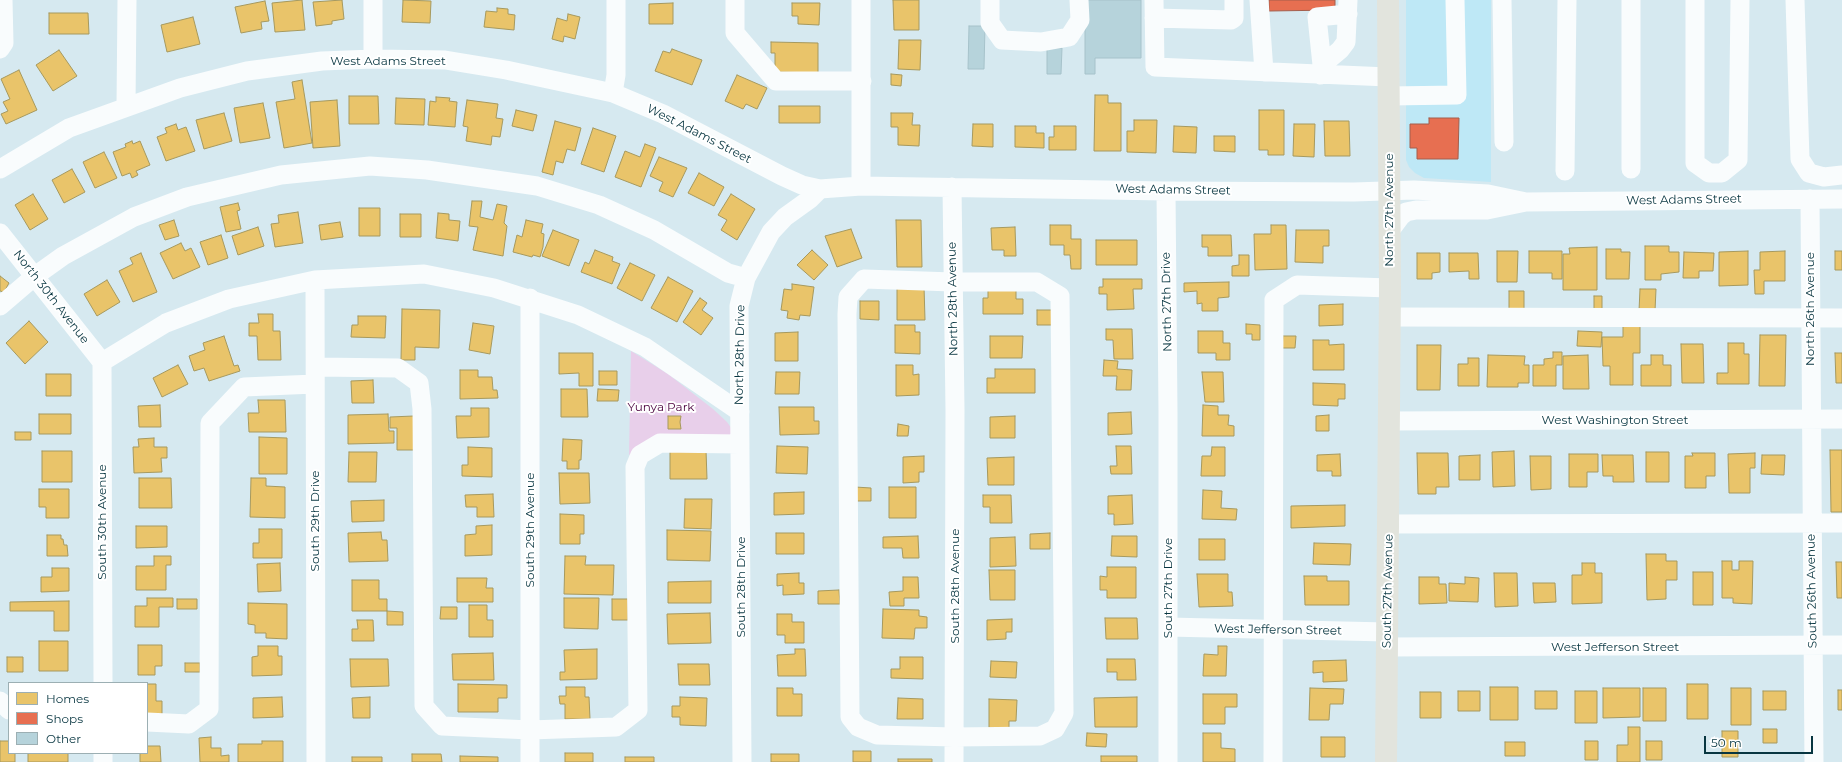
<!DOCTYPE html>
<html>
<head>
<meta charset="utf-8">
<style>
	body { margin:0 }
	#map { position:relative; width:1842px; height:762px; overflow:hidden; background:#d6e9f0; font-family:Montserrat,sans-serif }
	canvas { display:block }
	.legend { position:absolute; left:8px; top:682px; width:140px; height:72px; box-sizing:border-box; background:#fff; border:1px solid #9cafb3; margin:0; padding:5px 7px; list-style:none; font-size:12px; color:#083641 }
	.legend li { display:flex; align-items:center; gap:8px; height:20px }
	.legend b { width:20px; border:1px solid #9cafb3 }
	.scale { position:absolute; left:1704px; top:736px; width:109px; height:18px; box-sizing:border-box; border:2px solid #083641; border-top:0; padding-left:5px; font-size:12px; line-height:14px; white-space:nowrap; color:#083641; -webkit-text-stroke:3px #fff; paint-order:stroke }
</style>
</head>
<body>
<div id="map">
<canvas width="1842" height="762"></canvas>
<ul class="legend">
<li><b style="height:11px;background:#e9c46a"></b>Homes</li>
<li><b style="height:11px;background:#e76f51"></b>Shops</li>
<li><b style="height:11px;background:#b6d3db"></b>Other</li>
</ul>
<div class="scale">50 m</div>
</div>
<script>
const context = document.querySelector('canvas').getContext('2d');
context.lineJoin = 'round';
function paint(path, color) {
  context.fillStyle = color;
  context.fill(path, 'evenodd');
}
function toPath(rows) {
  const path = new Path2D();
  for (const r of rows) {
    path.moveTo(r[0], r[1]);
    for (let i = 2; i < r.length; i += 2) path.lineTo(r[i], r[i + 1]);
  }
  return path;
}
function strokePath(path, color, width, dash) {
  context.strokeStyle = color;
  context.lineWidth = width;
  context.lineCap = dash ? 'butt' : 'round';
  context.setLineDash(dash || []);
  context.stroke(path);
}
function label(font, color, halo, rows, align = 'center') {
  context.font = font + ' Montserrat,sans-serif';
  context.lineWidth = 4;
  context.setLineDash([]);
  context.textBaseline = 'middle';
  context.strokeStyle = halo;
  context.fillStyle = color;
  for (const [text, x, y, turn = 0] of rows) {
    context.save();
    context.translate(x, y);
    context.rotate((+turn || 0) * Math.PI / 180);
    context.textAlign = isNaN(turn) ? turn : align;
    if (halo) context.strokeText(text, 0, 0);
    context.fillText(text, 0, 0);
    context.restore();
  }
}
const built = toPath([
	[1406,0,1491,0,1491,182,1424,178,1415,173,1409,167,1406,160]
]);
const green = toPath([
	[631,351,668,374,713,409,727,422,732,429,732,438,639,449,629,455]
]);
const homes = toPath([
	[302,0,305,30,275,32,272,3,302,0],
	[342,0,344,19,332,21,332,24,316,26,313,2,342,0],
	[403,0,431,1,430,23,402,22,403,0],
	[893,0,919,0,919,30,894,30,893,0],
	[265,1,269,21,261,22,262,29,241,33,235,7,265,1],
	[673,3,673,24,649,24,649,4,673,3],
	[792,3,820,3,819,25,798,24,798,16,792,16,792,3],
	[497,8,508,9,508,14,515,15,514,30,484,27,486,11,497,12,497,8],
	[49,13,88,13,89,34,49,34,49,13],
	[568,14,580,17,575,39,564,36,563,42,552,39,557,18,567,21,568,14],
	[193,17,200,44,167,52,161,25,193,17],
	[899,40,921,40,920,70,898,69,899,40],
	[771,42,818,43,818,73,775,72,775,53,771,53,771,42],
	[672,49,702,60,692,85,655,71,663,51,670,53,672,49],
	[59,50,77,76,53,91,36,65,59,50],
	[19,70,37,110,6,124,1,114,8,111,3,102,10,99,1,79,19,70],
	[891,74,902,75,901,86,891,85,891,74],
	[737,75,767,88,757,109,746,104,743,109,725,101,737,75],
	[302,80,312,143,284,148,276,102,295,99,292,82,302,80],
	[1095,95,1108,95,1108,103,1121,103,1121,151,1094,151,1095,95],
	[349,96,378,96,379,124,349,124,349,96],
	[436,97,450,98,449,101,457,102,455,127,428,125,430,101,436,102,436,97],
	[396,98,425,99,424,125,395,124,396,98],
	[337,100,340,146,313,148,310,102,337,100],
	[467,100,498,104,496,118,503,119,500,137,492,136,491,145,466,141,468,127,463,126,467,100],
	[263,103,270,138,240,143,234,108,263,103],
	[779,106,820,106,820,123,779,123,779,106],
	[516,110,537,115,533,131,512,126,516,110],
	[1259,110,1284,110,1284,155,1268,155,1268,150,1259,150,1259,110],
	[224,113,232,141,204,149,196,120,224,113],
	[891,113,913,113,912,125,920,125,919,146,898,145,898,127,891,127,891,113],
	[1134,120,1157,120,1156,153,1127,152,1127,131,1134,131,1134,120],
	[555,121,581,128,575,151,567,149,563,163,556,161,553,175,542,172,555,121],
	[1324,121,1349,121,1350,156,1325,156,1324,121],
	[176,124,178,130,186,127,195,151,166,161,157,137,167,133,165,128,176,124],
	[973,124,993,124,993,147,972,146,973,124],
	[1294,124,1315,124,1314,157,1293,156,1294,124],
	[1015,126,1036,126,1036,133,1044,133,1044,148,1015,147,1015,126],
	[1054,126,1076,126,1076,150,1049,150,1049,137,1054,137,1054,126],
	[1174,126,1197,127,1196,153,1173,152,1174,126],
	[593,128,616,136,604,172,581,164,593,128],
	[1214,136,1235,136,1235,152,1214,151,1214,136],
	[132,141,133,144,140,141,150,165,136,171,138,175,132,178,130,173,122,176,113,152,126,147,125,144,132,141],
	[645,144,656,148,641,187,615,177,625,151,640,157,645,144],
	[104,152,117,178,95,188,83,162,104,152],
	[659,157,687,168,673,197,659,191,663,182,650,176,659,157],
	[72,169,85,192,64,203,52,180,72,169],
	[699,173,724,187,714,206,688,193,699,173],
	[33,194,48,219,30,230,15,205,33,194],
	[731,194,755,209,737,240,721,230,727,220,718,215,731,194],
	[472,201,482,201,480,217,493,220,497,204,507,206,504,223,507,226,503,256,473,250,478,227,469,226,472,201],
	[238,203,240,210,237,211,241,229,226,232,220,207,238,203],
	[359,208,380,208,380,236,359,236,359,208],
	[298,212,303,243,275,247,271,224,279,223,278,215,298,212],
	[438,213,449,214,449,220,460,221,458,241,436,238,438,213],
	[400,214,421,214,421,237,400,237,400,214],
	[174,220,179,236,165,240,159,225,174,220],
	[526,220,543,224,541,233,544,234,543,247,540,257,533,255,532,257,513,252,517,235,522,237,526,220],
	[896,220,921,220,922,267,897,267,896,220],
	[340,222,343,237,321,240,319,225,340,222],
	[1050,225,1071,225,1071,239,1081,239,1081,269,1071,269,1070,255,1064,255,1064,245,1050,245,1050,225],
	[1271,225,1286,225,1287,269,1255,270,1254,234,1271,234,1271,225],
	[258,227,264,246,238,255,232,236,258,227],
	[1015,227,1016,256,1004,256,1004,250,992,250,991,228,1015,227],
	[851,229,862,258,837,267,825,236,851,229],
	[553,230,579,240,569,266,542,256,553,230],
	[1296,230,1329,230,1329,246,1323,246,1323,263,1295,262,1296,230],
	[221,235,228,258,208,265,200,242,221,235],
	[1202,235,1231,235,1232,256,1208,256,1208,247,1202,247,1202,235],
	[1096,240,1137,240,1137,265,1096,265,1096,240],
	[181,243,185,251,191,248,200,267,173,279,160,253,181,243],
	[1645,246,1669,246,1669,252,1679,252,1679,272,1661,274,1661,280,1645,280,1645,246],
	[1597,247,1597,290,1563,290,1563,254,1570,254,1569,248,1597,247],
	[1606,249,1621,249,1621,252,1630,252,1629,279,1606,279,1606,249],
	[595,250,613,257,612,261,620,264,612,284,581,272,585,262,589,264,595,250],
	[812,250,828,265,814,280,797,265,812,250],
	[1497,251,1518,251,1517,282,1497,282,1497,251],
	[1529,251,1562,251,1562,279,1552,279,1552,273,1529,273,1529,251],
	[1748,251,1748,285,1719,286,1719,252,1748,251],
	[1785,251,1785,281,1764,281,1764,294,1755,294,1754,270,1760,270,1760,252,1785,251],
	[1835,251,1842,251,1842,270,1835,270,1835,251],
	[1684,252,1714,253,1713,271,1699,271,1699,278,1683,278,1684,252],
	[141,253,157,292,133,302,119,271,133,264,130,258,141,253],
	[1417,253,1440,253,1440,272,1432,273,1432,279,1417,279,1417,253],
	[1449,253,1478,253,1479,279,1469,279,1469,271,1449,272,1449,253],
	[1239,255,1249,255,1249,276,1232,276,1232,266,1239,265,1239,255],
	[630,263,655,275,642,301,617,288,630,263],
	[0,276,9,283,4,292,0,291,0,276],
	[668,277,693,291,677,322,651,308,668,277],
	[1103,279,1142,279,1142,289,1133,289,1134,309,1107,310,1107,294,1099,294,1099,287,1103,287,1103,279],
	[107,280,120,302,97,316,84,294,107,280],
	[1229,282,1229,297,1218,298,1218,311,1202,311,1202,303,1197,304,1197,291,1184,292,1184,283,1229,282],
	[792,284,814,287,810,316,800,315,799,320,787,318,788,311,781,310,784,289,792,290,792,284],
	[897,286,924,286,925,320,897,320,897,286],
	[1640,289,1656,289,1655,311,1639,311,1640,289],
	[988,290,1016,290,1016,299,1023,299,1023,314,983,314,983,298,988,298,988,290],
	[1509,291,1524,291,1524,309,1509,309,1509,291],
	[1594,296,1602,296,1602,311,1594,311,1594,296],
	[700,298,707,303,702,310,713,318,701,335,683,322,700,298],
	[860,301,879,301,879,320,860,319,860,301],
	[1343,304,1343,325,1319,326,1319,305,1343,304],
	[402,309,440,310,439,348,415,347,415,360,401,360,402,309],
	[1037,310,1055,310,1055,325,1037,325,1037,310],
	[258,314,273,314,273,331,280,331,281,360,258,360,257,336,249,336,249,323,259,323,258,314],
	[358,316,386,316,385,338,351,337,352,325,358,325,358,316],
	[29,321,48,342,25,364,6,343,29,321],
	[473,323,494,326,490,354,469,350,473,323],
	[1246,324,1260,325,1260,340,1252,340,1252,334,1246,334,1246,324],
	[895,325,915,325,915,332,920,332,920,354,895,353,895,325],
	[1623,325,1640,325,1640,353,1633,353,1633,385,1610,385,1610,366,1603,366,1602,337,1623,337,1623,325],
	[1106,329,1132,329,1133,359,1114,359,1113,340,1106,340,1106,329],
	[1198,331,1223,331,1223,343,1230,343,1230,360,1216,360,1216,353,1198,353,1198,331],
	[1578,331,1602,332,1601,347,1577,346,1578,331],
	[798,332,798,361,775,361,775,333,798,332],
	[1760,335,1786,335,1785,386,1759,386,1760,335],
	[224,336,234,366,238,365,240,371,209,381,204,368,194,371,189,356,205,350,203,343,224,336],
	[990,336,1023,336,1022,358,990,358,990,336],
	[1283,336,1296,336,1295,348,1282,348,1283,336],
	[1313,340,1329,340,1329,345,1344,344,1344,370,1313,370,1313,340],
	[1728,343,1744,343,1744,354,1749,354,1749,384,1717,384,1717,373,1728,373,1728,343],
	[1681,344,1703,344,1704,383,1682,383,1681,344],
	[1417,345,1441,345,1440,390,1417,390,1417,345],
	[1553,352,1562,352,1562,365,1556,365,1556,386,1533,386,1533,365,1544,365,1544,359,1553,358,1553,352],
	[559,353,593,353,593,386,579,386,579,373,559,374,559,353],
	[1835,353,1842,353,1842,383,1836,383,1835,353],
	[1488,355,1525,356,1524,365,1529,365,1529,383,1518,383,1518,387,1487,387,1488,355],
	[1588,355,1589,389,1563,389,1563,356,1588,355],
	[1651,355,1663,355,1663,365,1671,365,1671,386,1641,386,1641,365,1651,365,1651,355],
	[1468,358,1479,358,1479,386,1458,386,1458,364,1468,364,1468,358],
	[1104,360,1118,361,1117,369,1132,370,1131,390,1116,390,1117,376,1103,376,1104,360],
	[178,365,188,384,162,397,153,378,178,365],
	[896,365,913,365,913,375,919,374,919,395,896,396,896,365],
	[995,369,1035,369,1035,393,987,393,987,378,995,378,995,369],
	[460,370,478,370,478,377,492,377,493,390,497,390,498,398,460,399,460,370],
	[599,371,617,371,617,385,599,385,599,371],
	[776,372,800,372,799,394,775,394,776,372],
	[1202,372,1223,372,1224,402,1205,402,1202,372],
	[46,374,71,374,71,396,46,396,46,374],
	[373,380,374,403,352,403,351,381,373,380],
	[1313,383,1345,384,1345,399,1338,399,1338,406,1313,405,1313,383],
	[561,389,587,389,588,417,561,417,561,389],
	[598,389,619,390,618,401,597,401,598,389],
	[258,400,285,400,286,432,249,432,248,413,259,413,258,400],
	[160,405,161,427,139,427,138,406,160,405],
	[1203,405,1218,406,1218,415,1229,415,1228,425,1234,426,1234,436,1202,436,1203,405],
	[779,407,814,407,814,421,819,421,819,434,780,435,779,407],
	[471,408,489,408,489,437,457,438,456,416,471,416,471,408],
	[1131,412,1132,434,1108,435,1108,413,1131,412],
	[39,414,71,414,71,434,39,434,39,414],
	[388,414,389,431,394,431,394,443,348,444,348,415,388,414],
	[1329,415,1329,431,1316,431,1316,416,1329,415],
	[414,416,415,450,397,450,397,428,390,428,390,417,414,416],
	[668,416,681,416,680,422,681,429,668,429,668,416],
	[1015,416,1015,438,990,438,990,417,1015,416],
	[898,424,909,426,908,436,897,436,898,424],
	[15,432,31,432,31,440,15,440,15,432],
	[259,437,287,438,287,474,259,474,259,437],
	[154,438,154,447,167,447,167,458,161,458,162,472,134,473,133,447,139,447,138,439,154,438],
	[563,439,582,440,581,460,579,460,579,469,567,469,567,461,562,461,563,439],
	[777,446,808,447,807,474,776,473,777,446],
	[1116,446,1131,446,1132,474,1111,474,1110,466,1117,466,1116,446],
	[468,447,492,448,492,477,462,476,462,465,468,465,468,447],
	[1212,447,1225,447,1225,476,1201,476,1202,456,1211,456,1212,447],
	[706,450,707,479,670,479,670,451,706,450],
	[1830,450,1842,450,1842,512,1831,512,1830,450],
	[42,451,72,451,72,482,42,482,42,451],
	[1514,451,1515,486,1493,487,1492,452,1514,451],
	[349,452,377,452,376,482,348,482,349,452],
	[1646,452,1669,452,1669,482,1646,482,1646,452],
	[1417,453,1448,453,1449,487,1436,487,1436,494,1418,494,1417,453],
	[1692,453,1715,453,1715,476,1706,476,1706,488,1685,488,1685,456,1693,456,1692,453],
	[1755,453,1755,468,1750,468,1750,493,1729,493,1728,454,1755,453],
	[1340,454,1341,476,1332,476,1332,471,1317,471,1317,455,1340,454],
	[1569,454,1598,454,1598,472,1587,472,1587,487,1569,487,1569,454],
	[1480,455,1480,480,1459,480,1459,456,1480,455],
	[1602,455,1633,455,1634,482,1613,482,1613,476,1603,476,1602,455],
	[1762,455,1785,455,1784,475,1761,474,1762,455],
	[924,456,924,472,919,472,919,482,903,483,903,457,924,456],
	[1530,456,1551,456,1551,489,1531,490,1530,456],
	[1014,457,1014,485,988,485,987,458,1014,457],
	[559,473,589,473,590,503,560,504,559,473],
	[139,478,171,478,172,508,139,508,139,478],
	[251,478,266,478,266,486,285,487,285,518,250,517,251,478],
	[855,487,871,488,871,501,855,501,855,487],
	[889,487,916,487,916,518,889,518,889,487],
	[39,489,69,489,69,518,46,518,46,507,39,507,39,489],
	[1203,490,1222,491,1221,508,1237,509,1236,520,1202,519,1203,490],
	[804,492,804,514,774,515,774,493,804,492],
	[493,494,494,517,477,517,477,507,466,507,465,495,493,494],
	[983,495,1011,495,1012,523,990,523,990,507,983,507,983,495],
	[1132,495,1133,524,1114,525,1114,514,1108,514,1108,496,1132,495],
	[685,499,712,499,711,529,684,528,685,499],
	[384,500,384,521,352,522,351,501,384,500],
	[1345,505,1345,526,1291,528,1291,506,1345,505],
	[560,514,584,515,584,534,580,534,580,544,560,544,560,514],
	[492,525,492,555,465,556,465,535,476,534,476,526,492,525],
	[136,526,167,526,167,547,136,548,136,526],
	[259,529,282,529,282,558,253,558,253,543,259,543,259,529],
	[667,530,711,531,710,561,667,560,667,530],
	[381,532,382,540,387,540,388,561,349,562,348,533,381,532],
	[776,533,804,533,804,554,776,554,776,533],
	[1050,533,1050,549,1030,549,1030,534,1050,533],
	[47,535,61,535,61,539,63,539,64,545,67,545,68,556,47,556,47,535],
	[918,536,919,558,903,558,902,548,883,548,883,537,918,536],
	[1112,536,1137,536,1137,557,1111,556,1112,536],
	[1015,537,1016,566,990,567,990,538,1015,537],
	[1199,539,1225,539,1225,560,1199,560,1199,539],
	[1314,543,1351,544,1350,565,1313,564,1314,543],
	[1646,554,1666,554,1666,561,1677,561,1677,580,1666,580,1666,599,1647,600,1646,554],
	[154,556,171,556,171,565,166,565,166,590,136,590,136,566,154,566,154,556],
	[565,556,586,556,585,565,614,565,613,595,564,594,565,556],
	[1722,561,1732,561,1732,570,1739,570,1739,561,1753,561,1752,604,1733,603,1733,598,1722,598,1722,561],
	[1836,562,1842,562,1842,598,1837,598,1836,562],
	[280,563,281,591,258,592,257,564,280,563],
	[1582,563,1595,563,1595,573,1602,573,1602,603,1572,604,1572,575,1582,575,1582,563],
	[1107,567,1136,567,1136,598,1107,598,1107,590,1100,590,1100,576,1107,577,1107,567],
	[52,568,69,568,69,591,41,592,41,577,52,577,52,568],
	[989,570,1015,570,1015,600,990,600,989,570],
	[1693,572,1713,572,1713,605,1693,605,1693,572],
	[799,573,799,583,804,583,804,594,783,595,783,585,777,586,777,574,799,573],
	[1494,573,1517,573,1518,606,1495,607,1494,573],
	[1197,574,1228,574,1228,592,1232,592,1233,606,1199,607,1197,574],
	[1304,576,1327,576,1327,581,1349,581,1349,605,1305,605,1304,576],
	[903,577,918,577,919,598,904,598,904,606,890,606,889,592,903,591,903,577],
	[1419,577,1439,577,1439,584,1446,584,1447,603,1419,604,1419,577],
	[1465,577,1479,578,1478,602,1449,601,1449,583,1465,584,1465,577],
	[457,578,487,578,486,588,493,588,493,602,457,602,457,578],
	[352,580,379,580,379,599,387,599,387,611,352,611,352,580],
	[711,581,711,603,668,603,668,582,711,581],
	[1533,583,1555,583,1556,602,1534,603,1533,583],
	[839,590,840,604,818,604,818,591,839,590],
	[147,598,173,598,173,607,159,607,159,627,135,627,135,606,147,606,147,598],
	[564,598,599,598,598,629,564,628,564,598],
	[177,599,197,599,197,609,177,609,177,599],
	[612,599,628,599,628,620,612,620,612,599],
	[69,601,69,631,54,631,54,611,10,611,10,602,69,601],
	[248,603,287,604,287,639,266,638,266,633,255,633,255,625,248,624,248,603],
	[469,605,487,605,487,620,493,620,493,637,469,637,469,605],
	[441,607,457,607,457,619,440,619,441,607],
	[883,609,919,610,919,616,927,617,927,628,915,628,914,639,882,638,883,609],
	[387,611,403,612,403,625,387,625,387,611],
	[710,613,711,643,668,644,667,614,710,613],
	[777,614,792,614,792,622,804,622,804,643,785,643,785,635,777,635,777,614],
	[1105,618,1137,618,1138,639,1106,639,1105,618],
	[1012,619,1012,632,1006,632,1006,639,987,640,987,620,1012,619],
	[357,620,373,620,374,641,352,641,352,629,358,629,357,620],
	[39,641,68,641,68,671,39,671,39,641],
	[138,645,162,645,162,666,155,666,155,675,138,675,138,645],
	[258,646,278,646,278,656,282,656,282,675,252,676,252,657,258,656,258,646],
	[1218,646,1227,646,1226,676,1203,676,1204,654,1218,655,1218,646],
	[597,649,597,679,560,680,560,672,565,672,564,650,597,649],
	[795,649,805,649,806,676,778,676,777,655,795,654,795,649],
	[493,653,494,680,453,680,452,654,493,653],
	[7,657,23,657,23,672,7,672,7,657],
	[900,657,923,657,923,679,891,678,891,669,900,669,900,657],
	[350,659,388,659,389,686,351,687,350,659],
	[1107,659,1135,659,1136,680,1117,680,1117,672,1107,672,1107,659],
	[1346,660,1347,681,1323,682,1323,672,1313,673,1313,661,1346,660],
	[991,661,1017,662,1016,678,990,677,991,661],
	[185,663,200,663,200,672,185,672,185,663],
	[678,664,709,664,710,685,679,685,678,664],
	[147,684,156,684,156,701,162,701,162,714,147,714,147,684],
	[458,684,507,685,507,698,498,698,498,712,458,712,458,684],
	[1687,684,1708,684,1708,719,1687,719,1687,684],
	[566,687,585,687,585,697,589,697,590,719,565,719,565,704,560,704,559,696,566,696,566,687],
	[1490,687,1518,687,1518,720,1490,720,1490,687],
	[777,688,793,688,793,694,802,694,802,716,777,716,777,688],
	[1310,688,1344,689,1343,704,1330,704,1329,720,1309,720,1310,688],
	[1603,688,1640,688,1640,717,1603,718,1603,688],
	[1643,688,1666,688,1666,721,1643,721,1643,688],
	[1731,688,1751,688,1751,725,1731,725,1731,688],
	[1838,690,1842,690,1842,710,1838,710,1838,690],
	[1458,691,1480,691,1480,711,1458,711,1458,691],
	[1535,691,1557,691,1557,709,1535,709,1535,691],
	[1575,691,1597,691,1597,723,1575,723,1575,691],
	[1763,691,1786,691,1786,710,1763,710,1763,691],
	[1420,692,1441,692,1441,718,1420,718,1420,692],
	[1203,694,1237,694,1237,707,1225,707,1225,724,1203,724,1203,694],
	[282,697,283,717,253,718,253,698,282,697],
	[370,697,370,718,353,718,352,698,370,697],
	[680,697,707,698,706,726,680,725,680,717,672,717,672,706,680,706,680,697],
	[1137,697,1137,727,1095,727,1094,698,1137,697],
	[898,698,923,699,923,719,897,719,898,698],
	[989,699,1017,700,1016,721,1009,721,1009,728,989,728,989,699],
	[1628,727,1640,727,1640,762,1617,762,1617,745,1628,745,1628,727],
	[1763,729,1777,729,1777,743,1763,743,1763,729],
	[1722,731,1738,731,1738,757,1722,757,1722,731],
	[1087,733,1107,734,1106,747,1086,746,1087,733],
	[1203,733,1221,733,1221,748,1235,749,1235,762,1203,762,1203,733],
	[211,737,211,748,221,748,221,756,229,755,229,762,200,762,199,738,211,737],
	[1321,737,1345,737,1345,757,1321,757,1321,737],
	[0,741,9,741,9,753,15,753,15,762,0,762,0,741],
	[262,741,283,741,283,762,238,762,238,744,262,744,262,741],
	[1585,741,1598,741,1598,760,1585,760,1585,741],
	[1646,741,1662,741,1662,760,1646,760,1646,741],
	[1505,742,1525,742,1525,756,1505,756,1505,742],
	[147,746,160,746,161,762,140,762,140,753,147,753,147,746],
	[853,751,871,751,871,762,853,762,853,751],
	[28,753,68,753,68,762,28,762,28,753],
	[565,753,593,753,593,762,565,762,565,753],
	[412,754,441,754,442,762,412,762,412,754],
	[771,754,799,754,799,762,771,762,771,754],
	[460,756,498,757,498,762,460,762,460,756],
	[1101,756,1137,756,1137,762,1101,762,1101,756],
	[352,757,382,757,382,762,352,762,352,757],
	[625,757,654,757,654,762,625,762,625,757],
	[898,759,932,759,932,762,898,762,898,759]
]);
const shops = toPath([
	[1269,0,1335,0,1335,10,1269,11,1269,0],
	[1429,118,1459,118,1458,159,1417,159,1417,148,1410,148,1410,124,1429,124,1429,118]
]);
const building = toPath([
	[1085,0,1141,0,1141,58,1095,58,1095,74,1085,74,1085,0],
	[969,26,985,26,984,69,968,69,969,26],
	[1047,47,1062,48,1061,74,1047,74,1047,47]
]);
const minor = toPath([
	[373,0,373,59],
	[735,0,735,33,776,81,862,81],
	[990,0,990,23,1002,40,1041,42,1069,37,1080,20,1079,0],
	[1154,0,1155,67,1388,77],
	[1259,0,1264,72],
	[1502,0,1504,142],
	[1631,0,1631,169],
	[1695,0,1695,163,1709,173,1722,173,1738,160,1740,0],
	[1795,0,1800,159,1809,173,1824,177,1842,175],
	[1154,18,1231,20,1234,18,1234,0],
	[0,49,4,43,3,0],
	[1322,65,1317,17,1348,14],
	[1320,75,1322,65,1340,50,1346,42,1348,0],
	[613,93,616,75,616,0],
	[1389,96,1457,95,1455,0],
	[126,106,127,0],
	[0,169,69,128,180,88,247,71,322,61,373,59,445,60,506,70,613,93,663,114,782,176,802,185,820,189,861,186,1166,191,1354,192,1414,190,1488,194,1526,202],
	[1565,171,1567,0],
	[861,186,861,0],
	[952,187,955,410,954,762],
	[1166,191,1168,413,1168,762],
	[1810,199,1814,762],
	[1389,232,1401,216,1406,212,1416,210,1487,210,1526,202,1842,199],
	[0,233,102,362],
	[864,279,953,282,1037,282,1060,296,1064,713,1055,729,1040,736,954,737,877,735,858,727,850,717,847,314,848,297,864,279],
	[315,280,316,762],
	[530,298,530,762],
	[0,306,35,276,63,256,134,217,187,197,281,175,370,166,427,170,537,186,599,205,654,230,728,273,746,278],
	[1389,317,1842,318],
	[102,362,166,323,229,299,315,280,424,274,494,288,578,315,645,347,740,412],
	[102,362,103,683],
	[316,367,398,368,419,383,422,409,424,706,442,726,530,730,616,727,638,710,635,467,640,455,660,443,740,444],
	[1389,421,1842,419],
	[1388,524,1842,523],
	[1168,627,1387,632],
	[1387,647,1842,645],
	[0,701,9,710],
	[147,722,189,724,209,709,210,423,244,387,315,384],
	[103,753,103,762],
	[742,762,739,306,746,278,771,232,785,217,810,199,820,189],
	[1273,762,1274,300,1297,285,1390,288]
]);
const major = toPath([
	[1386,762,1390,288,1388,0]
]);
const streetNames = [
	["West Adams Street",388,61],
	["West Adams Street",699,134,27],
	["West Adams Street",1173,190,1],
	["West Adams Street",1684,200,-1],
	["North 27th Avenue",1389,210,-90],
	["North 30th Avenue",51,297,52],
	["North 28th Avenue",953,299,-91],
	["North 27th Drive",1167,302,-91],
	["North 26th Avenue",1810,309,-90],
	["North 28th Drive",740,355,-89],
	["West Washington Street",1615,420],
	["South 29th Drive",315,521,-90],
	["South 30th Avenue",102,522,-90],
	["South 29th Avenue",530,530,-90],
	["South 28th Avenue",955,586,-90],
	["South 28th Drive",741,587,-90],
	["South 27th Drive",1168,588,-90],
	["South 27th Avenue",1388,591,-89],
	["South 26th Avenue",1812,591,-91],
	["West Jefferson Street",1278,630,1],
	["West Jefferson Street",1615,647]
];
const parkNames = [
	["Yunya Park",661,407]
];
paint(built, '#bee8f6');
paint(green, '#e8cfea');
paint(homes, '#e9c46a');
strokePath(homes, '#a6995e', 1);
paint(shops, '#e76f51');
strokePath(shops, '#a45e4c', 1);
paint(building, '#b6d3db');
strokePath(building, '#a6c2ca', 1);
strokePath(minor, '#f9fcfd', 19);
strokePath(major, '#e2e4dd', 22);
label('12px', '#083641', '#fff', streetNames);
label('12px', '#4b033e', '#fff', parkNames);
</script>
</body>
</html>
